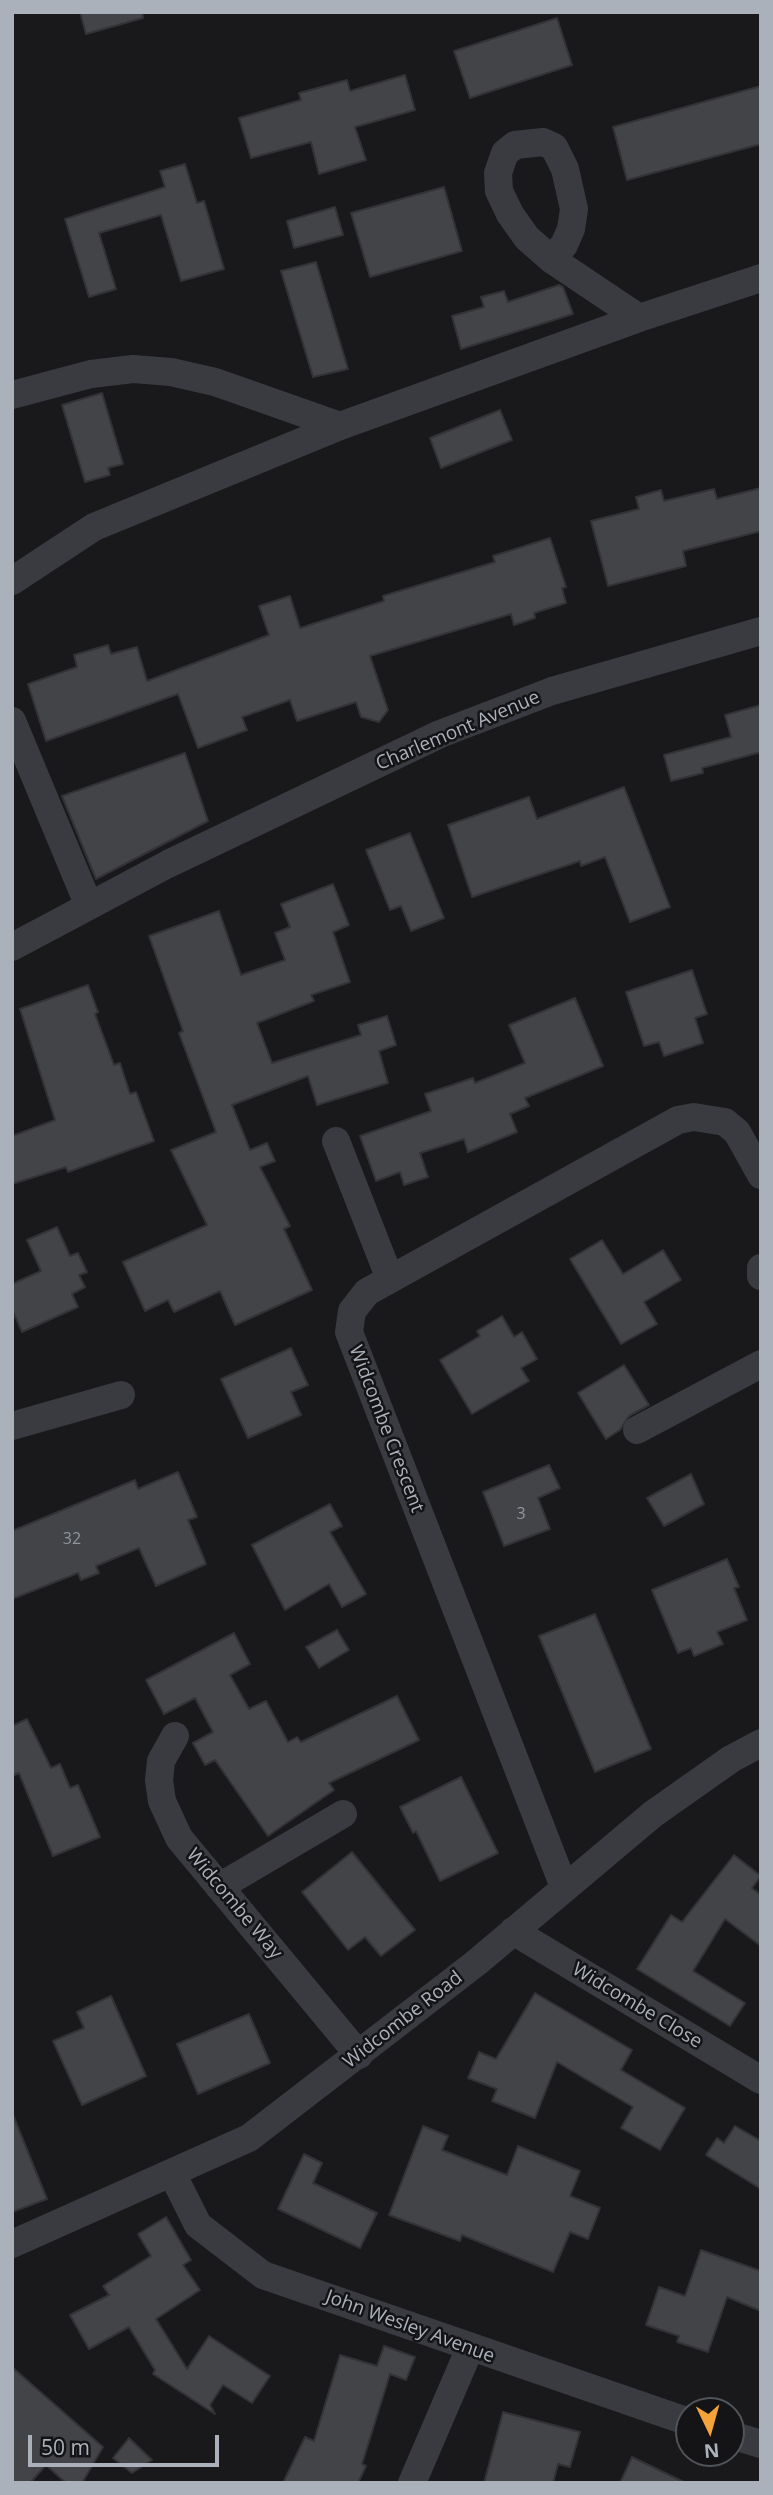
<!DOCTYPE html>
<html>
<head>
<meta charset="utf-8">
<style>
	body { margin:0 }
	#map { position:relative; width:773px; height:2495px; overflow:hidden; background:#19191b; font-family:"Open Sans",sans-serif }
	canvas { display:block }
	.frame { position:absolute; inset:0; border:14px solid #abb1bb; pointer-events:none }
	.north { position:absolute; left:675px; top:2397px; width:70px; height:70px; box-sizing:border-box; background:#141416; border:2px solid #505358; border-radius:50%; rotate:175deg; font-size:19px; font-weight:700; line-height:28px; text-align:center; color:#abb1bb }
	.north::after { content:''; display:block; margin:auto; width:24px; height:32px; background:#f3a339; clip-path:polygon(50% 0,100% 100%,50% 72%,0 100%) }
	.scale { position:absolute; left:28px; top:2435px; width:191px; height:32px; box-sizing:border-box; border:4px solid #abb1bb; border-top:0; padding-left:9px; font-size:21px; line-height:24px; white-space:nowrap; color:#abb1bb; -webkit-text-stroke:5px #141416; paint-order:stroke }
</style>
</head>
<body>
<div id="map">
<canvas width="773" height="2495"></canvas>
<div class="frame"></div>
<div class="north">N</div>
<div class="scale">50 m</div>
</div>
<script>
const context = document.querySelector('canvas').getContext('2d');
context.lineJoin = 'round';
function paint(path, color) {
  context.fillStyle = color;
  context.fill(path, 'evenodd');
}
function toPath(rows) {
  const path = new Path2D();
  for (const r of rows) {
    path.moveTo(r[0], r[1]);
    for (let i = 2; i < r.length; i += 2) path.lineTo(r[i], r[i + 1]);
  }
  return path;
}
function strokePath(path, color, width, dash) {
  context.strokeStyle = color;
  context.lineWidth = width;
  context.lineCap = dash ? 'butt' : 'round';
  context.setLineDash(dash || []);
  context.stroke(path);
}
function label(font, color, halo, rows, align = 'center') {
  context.font = font + ' "Open Sans",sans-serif';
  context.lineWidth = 5;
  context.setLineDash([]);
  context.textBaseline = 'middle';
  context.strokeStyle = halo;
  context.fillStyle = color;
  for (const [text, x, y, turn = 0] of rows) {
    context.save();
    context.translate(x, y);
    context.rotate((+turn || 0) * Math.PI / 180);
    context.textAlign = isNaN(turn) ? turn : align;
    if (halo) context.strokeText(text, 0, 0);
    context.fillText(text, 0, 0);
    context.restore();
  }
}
const building = toPath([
	[80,12,142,12,143,18,86,34,80,12],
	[557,18,572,65,470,98,454,51,557,18],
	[405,75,415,110,355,127,366,160,319,174,311,142,251,158,239,118,301,100,299,93,347,80,350,91,405,75],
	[761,86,761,144,627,180,613,127,761,86],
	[185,164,197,203,204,201,224,269,181,281,161,215,99,233,116,289,89,297,65,219,165,187,160,171,185,164],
	[444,187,462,251,370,277,351,213,444,187],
	[335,207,343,235,294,248,287,221,335,207],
	[316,262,348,369,313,377,281,271,316,262],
	[559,285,563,287,573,314,461,349,452,316,484,307,481,297,504,291,508,302,559,285],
	[102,393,123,464,108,468,110,475,85,482,62,405,102,393],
	[500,410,512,440,441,468,430,438,500,410],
	[761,488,761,531,683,551,686,566,608,586,591,521,639,509,636,497,661,490,664,501,714,489,717,499,761,488],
	[550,538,566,587,562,588,566,603,534,613,535,618,514,625,511,614,370,656,388,710,379,722,361,717,356,702,297,721,290,700,242,717,247,730,198,748,178,694,46,741,28,684,77,667,74,655,108,645,111,654,137,647,147,681,269,635,259,606,290,596,300,628,384,601,383,596,495,562,493,556,550,538],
	[761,705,761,752,702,768,703,773,671,781,664,755,731,737,725,715,761,705],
	[185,753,208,821,96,879,62,796,185,753],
	[624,787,670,907,630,922,605,857,581,866,580,861,472,897,448,825,529,797,537,819,624,787],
	[410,833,444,918,411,931,401,906,390,910,366,850,410,833],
	[333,884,349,925,333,932,350,982,311,995,314,1001,257,1023,272,1063,361,1035,358,1025,387,1016,396,1045,379,1051,388,1083,317,1105,308,1076,232,1105,250,1150,267,1143,275,1161,260,1167,290,1226,284,1229,312,1290,235,1325,220,1291,174,1312,168,1300,145,1311,123,1262,207,1225,171,1150,216,1132,179,1033,183,1031,149,936,219,911,241,975,285,960,275,933,290,927,281,904,333,884],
	[692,970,707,1014,695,1018,703,1043,664,1056,659,1042,644,1046,626,992,692,970],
	[88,985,98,1012,95,1014,114,1065,120,1063,130,1094,136,1092,154,1141,68,1172,66,1167,12,1184,12,1136,55,1120,20,1009,88,985],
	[575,998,603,1066,525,1098,529,1106,510,1114,517,1132,468,1152,464,1139,420,1153,428,1177,404,1185,400,1172,376,1181,360,1136,431,1111,425,1094,473,1078,475,1083,525,1063,509,1025,575,998],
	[57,1227,70,1256,78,1253,87,1272,79,1275,85,1287,72,1294,78,1307,22,1332,12,1309,12,1284,41,1271,27,1240,57,1227],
	[602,1240,623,1274,663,1250,681,1280,644,1302,657,1324,621,1344,570,1259,602,1240],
	[502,1316,514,1337,522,1332,537,1359,521,1368,529,1381,472,1414,440,1360,480,1336,477,1331,502,1316],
	[291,1348,308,1385,291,1392,301,1415,248,1438,221,1379,291,1348],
	[624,1365,649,1405,629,1416,620,1430,606,1439,578,1393,624,1365],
	[549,1465,560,1488,538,1498,550,1529,504,1546,483,1492,549,1465],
	[178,1472,197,1517,188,1520,206,1564,156,1586,139,1548,96,1566,99,1573,81,1580,78,1573,12,1599,12,1531,135,1480,138,1489,178,1472],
	[691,1474,704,1504,664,1526,647,1498,691,1474],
	[330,1504,342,1526,330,1532,366,1594,342,1607,329,1584,285,1610,252,1545,330,1504],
	[727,1559,739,1587,734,1588,747,1620,717,1632,723,1644,694,1656,691,1648,678,1653,652,1590,727,1559],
	[595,1614,651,1749,595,1772,539,1636,595,1614],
	[337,1630,349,1650,319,1668,306,1647,337,1630],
	[234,1633,250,1664,230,1675,249,1709,266,1701,288,1742,297,1737,301,1742,397,1696,419,1740,329,1783,334,1790,268,1836,215,1760,205,1765,193,1743,213,1732,195,1698,164,1714,146,1680,234,1633],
	[27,1719,51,1768,60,1764,70,1788,78,1785,100,1837,53,1856,19,1773,12,1776,12,1726,27,1719],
	[461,1777,498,1853,440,1881,416,1831,413,1833,400,1807,461,1777],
	[352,1852,415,1930,381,1956,365,1937,348,1950,302,1892,352,1852],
	[734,1855,761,1876,752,1888,761,1895,761,1946,725,1919,693,1971,745,2003,730,2026,637,1969,671,1915,682,1922,734,1855],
	[535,1993,632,2050,621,2070,685,2108,660,2150,621,2128,633,2107,557,2062,535,2118,492,2101,497,2089,468,2078,479,2052,496,2059,535,1993],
	[111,1996,146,2076,82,2105,53,2041,84,2028,77,2012,111,1996],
	[249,2014,270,2063,198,2094,177,2044,249,2014],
	[13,2115,47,2199,12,2212,12,2116,13,2115],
	[423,2126,448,2136,442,2150,507,2175,518,2146,580,2171,570,2196,600,2208,588,2239,570,2232,553,2272,462,2235,460,2241,389,2215,423,2126],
	[735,2126,761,2141,761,2189,706,2155,717,2138,724,2143,735,2126],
	[304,2154,322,2163,313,2183,377,2213,360,2248,278,2209,304,2154],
	[166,2217,191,2260,183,2265,200,2290,156,2319,187,2369,209,2336,270,2376,252,2403,223,2385,210,2405,215,2414,153,2374,155,2370,129,2327,89,2349,70,2315,109,2295,103,2286,151,2256,138,2234,166,2217],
	[701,2250,761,2271,761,2311,727,2297,708,2352,677,2342,679,2336,646,2325,659,2287,685,2296,701,2250],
	[384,2346,415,2357,406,2380,390,2374,362,2464,366,2466,358,2483,283,2483,305,2437,314,2441,340,2355,377,2366,384,2346],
	[12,2367,103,2447,82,2483,66,2483,46,2465,30,2483,12,2483,12,2367],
	[503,2412,580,2432,570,2467,558,2464,553,2483,484,2483,503,2412],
	[129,2438,152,2460,132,2473,113,2458,129,2438],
	[632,2457,686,2483,620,2483,632,2457]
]);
const minor = toPath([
	[551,259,564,245,571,229,574,209,565,169,554,147,543,142,515,145,505,153,498,173,499,191,510,214,527,238,551,259,639,318],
	[12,395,91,374,133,369,171,372,215,382,340,426],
	[12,581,94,527,340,426,639,318,761,278],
	[12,721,89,906],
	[12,947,168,864,440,734,552,691,761,631],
	[336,1141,390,1279],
	[761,1268,761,1276],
	[12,1426,121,1395],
	[637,1430,761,1364],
	[175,1736,161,1761,159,1780,162,1801,179,1838,359,2055],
	[219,1887,343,1814],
	[564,1887,349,1332,352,1311,367,1292,678,1120,694,1117,725,1122,737,1132,761,1175],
	[513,1931,761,2080],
	[173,2175,198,2225,263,2275,689,2422],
	[12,2244,249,2138,476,1963,653,1814,731,1759,761,1743],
	[731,2435,761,2444],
	[412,2483,470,2348]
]);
const numberNames = [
	["3",521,1514],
	["32",72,1539]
];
const streetNames = [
	["Charlemont Avenue",458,731,-23],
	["Widcombe Crescent",386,1429,69],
	["Widcombe Way",234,1904,50],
	["Widcombe Close",637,2006,31],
	["Widcombe Road",403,2020,-38],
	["John Wesley Avenue",410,2327,20]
];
paint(building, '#434448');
strokePath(building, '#333337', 2);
strokePath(minor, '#3a3b40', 28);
label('16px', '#91969e', null, numberNames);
label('19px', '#abb1bb', '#141416', streetNames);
</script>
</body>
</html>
